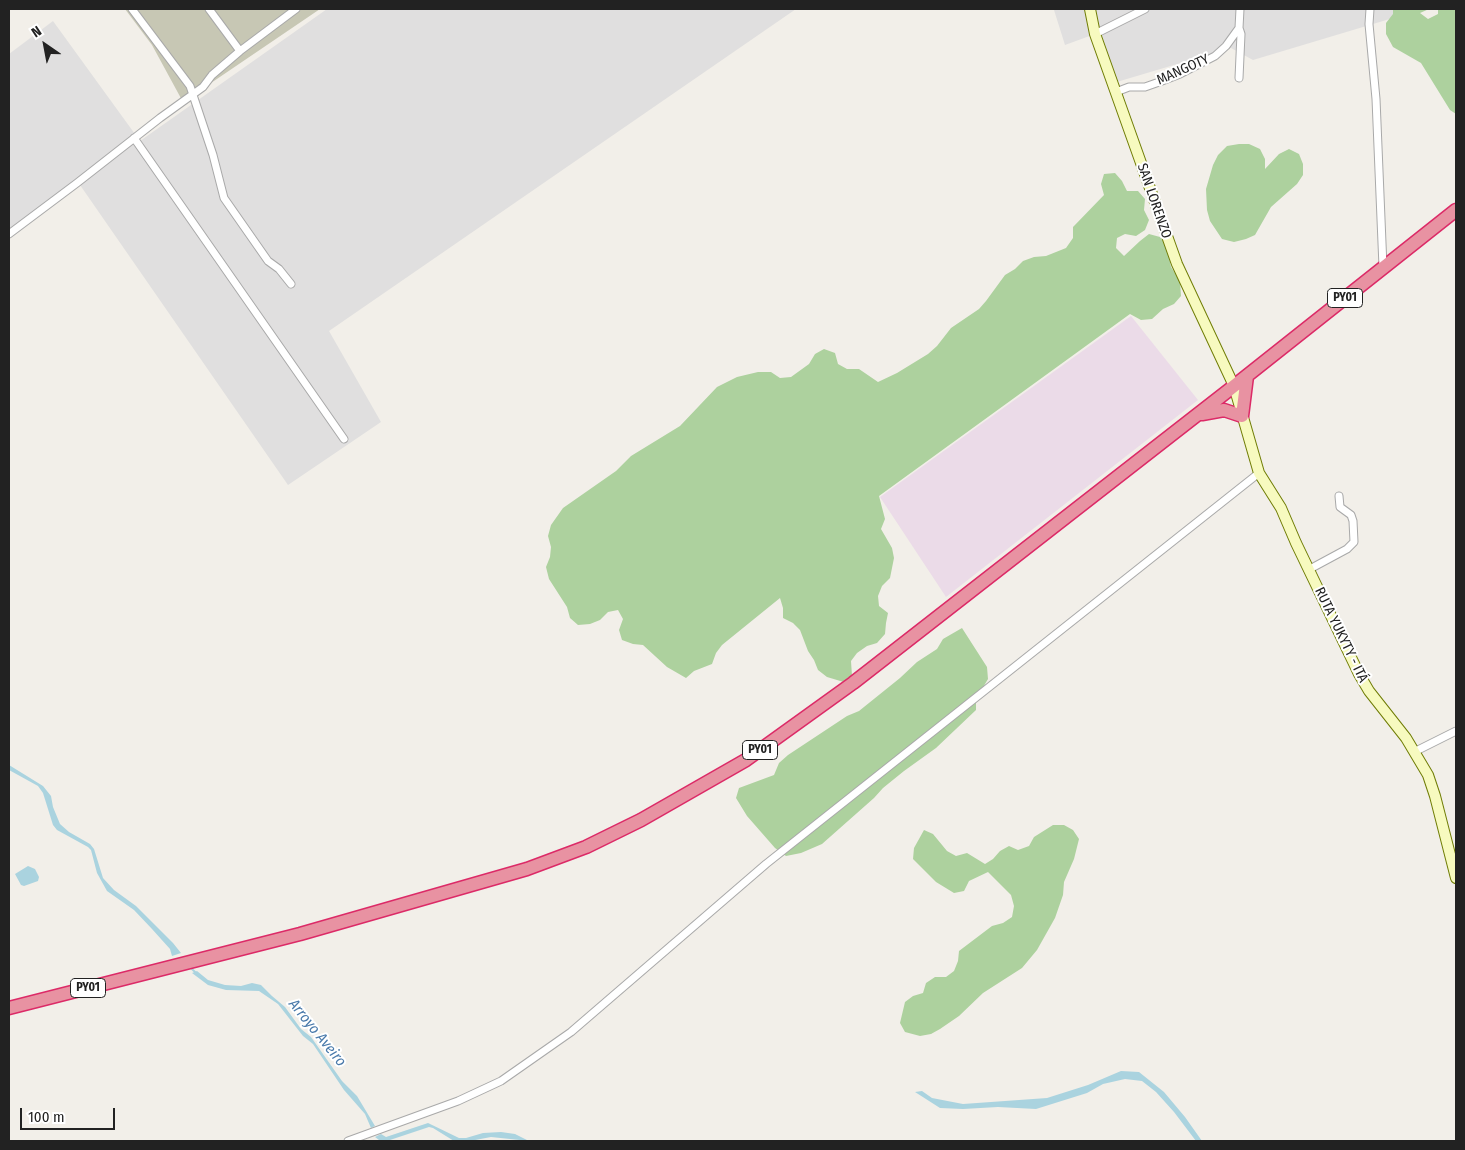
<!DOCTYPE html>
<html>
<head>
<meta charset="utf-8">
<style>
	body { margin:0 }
	#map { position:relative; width:1465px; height:1150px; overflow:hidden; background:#f2efe9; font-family:"Fira Sans Condensed",sans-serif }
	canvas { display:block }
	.frame { position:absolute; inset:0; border:10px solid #222; pointer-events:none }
	.north { position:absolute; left:20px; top:20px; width:50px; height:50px; -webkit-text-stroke:4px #fff; paint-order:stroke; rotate:327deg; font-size:14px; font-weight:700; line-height:20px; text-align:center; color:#222 }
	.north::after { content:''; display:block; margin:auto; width:18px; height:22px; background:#222; clip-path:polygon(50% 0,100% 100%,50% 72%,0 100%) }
	.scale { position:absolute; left:20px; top:1108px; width:95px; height:22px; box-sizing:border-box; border:2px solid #222; border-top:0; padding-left:6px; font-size:15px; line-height:18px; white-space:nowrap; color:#222; -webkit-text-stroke:4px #fff; paint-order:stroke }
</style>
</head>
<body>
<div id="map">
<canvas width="1465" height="1150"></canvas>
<div class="frame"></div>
<div class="north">N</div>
<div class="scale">100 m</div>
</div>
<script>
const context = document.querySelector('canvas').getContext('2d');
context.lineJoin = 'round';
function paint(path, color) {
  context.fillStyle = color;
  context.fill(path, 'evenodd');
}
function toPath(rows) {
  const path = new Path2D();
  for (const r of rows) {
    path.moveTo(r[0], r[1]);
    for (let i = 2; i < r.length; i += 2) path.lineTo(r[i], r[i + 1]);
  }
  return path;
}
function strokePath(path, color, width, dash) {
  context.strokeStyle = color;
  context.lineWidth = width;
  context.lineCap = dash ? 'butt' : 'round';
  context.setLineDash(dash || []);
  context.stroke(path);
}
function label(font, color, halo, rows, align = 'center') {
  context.font = font + ' "Fira Sans Condensed",sans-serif';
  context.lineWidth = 4;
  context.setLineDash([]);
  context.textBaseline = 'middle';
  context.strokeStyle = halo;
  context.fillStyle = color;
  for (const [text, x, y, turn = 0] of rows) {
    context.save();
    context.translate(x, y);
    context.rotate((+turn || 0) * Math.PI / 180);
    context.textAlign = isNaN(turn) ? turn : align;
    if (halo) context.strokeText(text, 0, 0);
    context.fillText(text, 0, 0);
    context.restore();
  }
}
const residential = toPath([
	[327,9,796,9,329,331,381,422,288,485,80,185,9,236,9,54,53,21,140,141],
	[1053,9,1423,9,1253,60,1231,48,1110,84,1095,34,1065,45,1054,10]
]);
const industrial = toPath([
	[1131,316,1198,400,946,597,880,497]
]);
const construction = toPath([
	[125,9,320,9,183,102,152,45]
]);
const forest = toPath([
	[1393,9,1429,9,1420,13,1428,19,1438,14,1438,9,1456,9,1456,114,1450,110,1421,63,1393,47,1386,34,1386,23,1393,14],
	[1239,144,1249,144,1260,149,1265,159,1265,169,1279,154,1289,149,1299,154,1303,164,1303,175,1297,184,1271,207,1255,235,1246,239,1234,242,1222,239,1210,221,1207,210,1206,189,1213,165,1218,155,1227,146],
	[1115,173,1122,181,1127,191,1138,191,1145,199,1144,210,1149,220,1145,230,1136,236,1125,234,1117,238,1116,248,1124,256,1140,241,1149,234,1160,237,1167,246,1171,267,1180,281,1181,296,1174,304,1163,309,1152,319,1141,320,1130,314,879,496,885,519,881,529,892,548,894,558,890,578,882,586,878,596,879,606,888,613,886,623,885,634,877,643,867,646,857,653,851,661,852,676,847,683,827,677,818,670,814,660,808,651,800,630,793,623,783,618,783,608,780,598,722,645,716,653,712,664,694,671,686,678,667,667,643,645,633,644,622,640,619,630,623,619,618,610,608,612,600,620,590,624,578,625,570,618,567,607,549,579,546,567,550,557,551,547,548,536,551,525,563,508,616,471,631,456,680,426,717,387,737,377,758,372,771,372,780,378,791,377,809,364,815,354,824,349,835,353,838,364,847,369,859,369,878,382,897,373,928,354,937,346,951,328,979,309,986,301,1005,275,1015,269,1023,261,1034,257,1046,256,1066,248,1073,238,1073,227,1104,195,1101,184,1104,174],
	[962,628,987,667,988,679,976,699,976,710,936,748,904,771,883,788,874,798,822,844,801,853,786,856,775,848,747,816,736,798,739,788,774,775,779,763,788,755,847,716,859,711,900,678,917,662,937,649,943,639],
	[1053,825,1064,825,1073,830,1079,839,1074,859,1064,882,1063,895,1055,918,1037,950,1022,968,983,993,959,1016,940,1029,931,1034,920,1036,905,1032,900,1023,905,1002,913,996,923,993,926,983,935,977,946,977,954,971,958,961,959,951,992,926,1003,923,1012,917,1014,906,1011,895,988,872,969,881,964,891,954,893,936,882,913,859,914,848,924,830,933,834,947,851,956,856,967,853,985,864,993,859,1000,851,1009,846,1018,850,1029,846,1034,837]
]);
const water = toPath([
	[9,765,43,786,51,796,53,807,60,824,69,832,90,844,94,849,103,878,114,890,136,906,173,943,181,953,172,956,170,949,152,929,134,910,107,891,97,873,91,850,88,847,57,830,53,825,43,793,38,786,9,770],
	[28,866,35,869,39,877,38,881,24,886,21,885,15,874],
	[197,971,208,980,225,985,241,986,252,983,261,985,272,996,285,1007,301,1029,311,1037,342,1081,357,1096,375,1126,371,1128,365,1114,344,1090,313,1044,303,1036,278,1004,259,991,226,990,208,985,192,973],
	[1121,1071,1139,1072,1164,1092,1185,1117,1202,1141,1196,1141,1174,1112,1156,1092,1142,1081,1125,1079,1103,1084,1087,1093,1036,1109,998,1107,963,1109,940,1108,915,1092,922,1091,932,1098,963,1104,1047,1098,1088,1085],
	[428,1123,459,1138,466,1138,483,1133,501,1132,515,1134,529,1141,491,1137,470,1141,454,1141,433,1128,429,1127,387,1141,379,1140,375,1137,381,1134,386,1137]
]);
const stream = toPath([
	[189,966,197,974]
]);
const street = toPath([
	[132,9,190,86,213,155,224,198,268,261,279,269,291,284],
	[209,9,240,51],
	[1370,9,1369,24,1376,99,1383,267],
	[1239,28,1241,34,1239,78],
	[1095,34,1145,9],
	[1116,92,1129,87,1145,87,1162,81,1180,74,1215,56,1226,46,1239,28,1240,9],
	[134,138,344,439],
	[9,234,77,183,160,118,203,87,212,75,240,51,296,9],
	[1308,570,1347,549,1354,542,1353,521,1351,515,1340,507,1339,496],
	[1414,752,1456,731],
	[348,1141,458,1101,501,1081,571,1032,766,864,1259,473]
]);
const secondary = toPath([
	[1090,9,1095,34,1177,264,1234,386,1259,473,1281,508,1296,543,1359,674,1369,691,1406,738,1428,775,1435,796,1456,878]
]);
const highway = toPath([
	[1202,414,1224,410,1242,416,1247,376],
	[9,1008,300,934,527,869,586,847,641,820,746,760,853,683,1229,390,1456,210]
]);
const shields = [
	[1345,298,35],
	[760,750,35],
	[88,988,35]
];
const shieldNames = [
	["PY01",1345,298],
	["PY01",760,750],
	["PY01",88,988]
];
const streetNames = [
	["MANGOTY",1183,70,-24],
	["SAN LORENZO",1154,201,71],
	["RUTA YUKYTY - ITÁ",1341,635,64]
];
const waterNames = [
	["Arroyo Aveiro",317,1033,51]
];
paint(residential, '#e0dfdf');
paint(industrial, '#ebdbe8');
paint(construction, '#c7c7b4');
paint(forest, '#add19e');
paint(water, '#aad3df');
strokePath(stream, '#aad3df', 2);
strokePath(street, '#a9a9a9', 9);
strokePath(secondary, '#707d05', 12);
strokePath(highway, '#dc2a67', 15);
strokePath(street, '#fff', 7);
strokePath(secondary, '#f7fabf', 10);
strokePath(highway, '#e892a2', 12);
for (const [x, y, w] of shields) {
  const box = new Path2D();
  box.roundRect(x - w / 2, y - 9.5, w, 19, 4);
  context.fillStyle = '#fff';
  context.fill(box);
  strokePath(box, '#222', 1);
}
label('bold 12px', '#222', null, shieldNames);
label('14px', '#222', '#fff', streetNames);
label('italic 15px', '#4a7aab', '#fff', waterNames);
</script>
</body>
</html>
